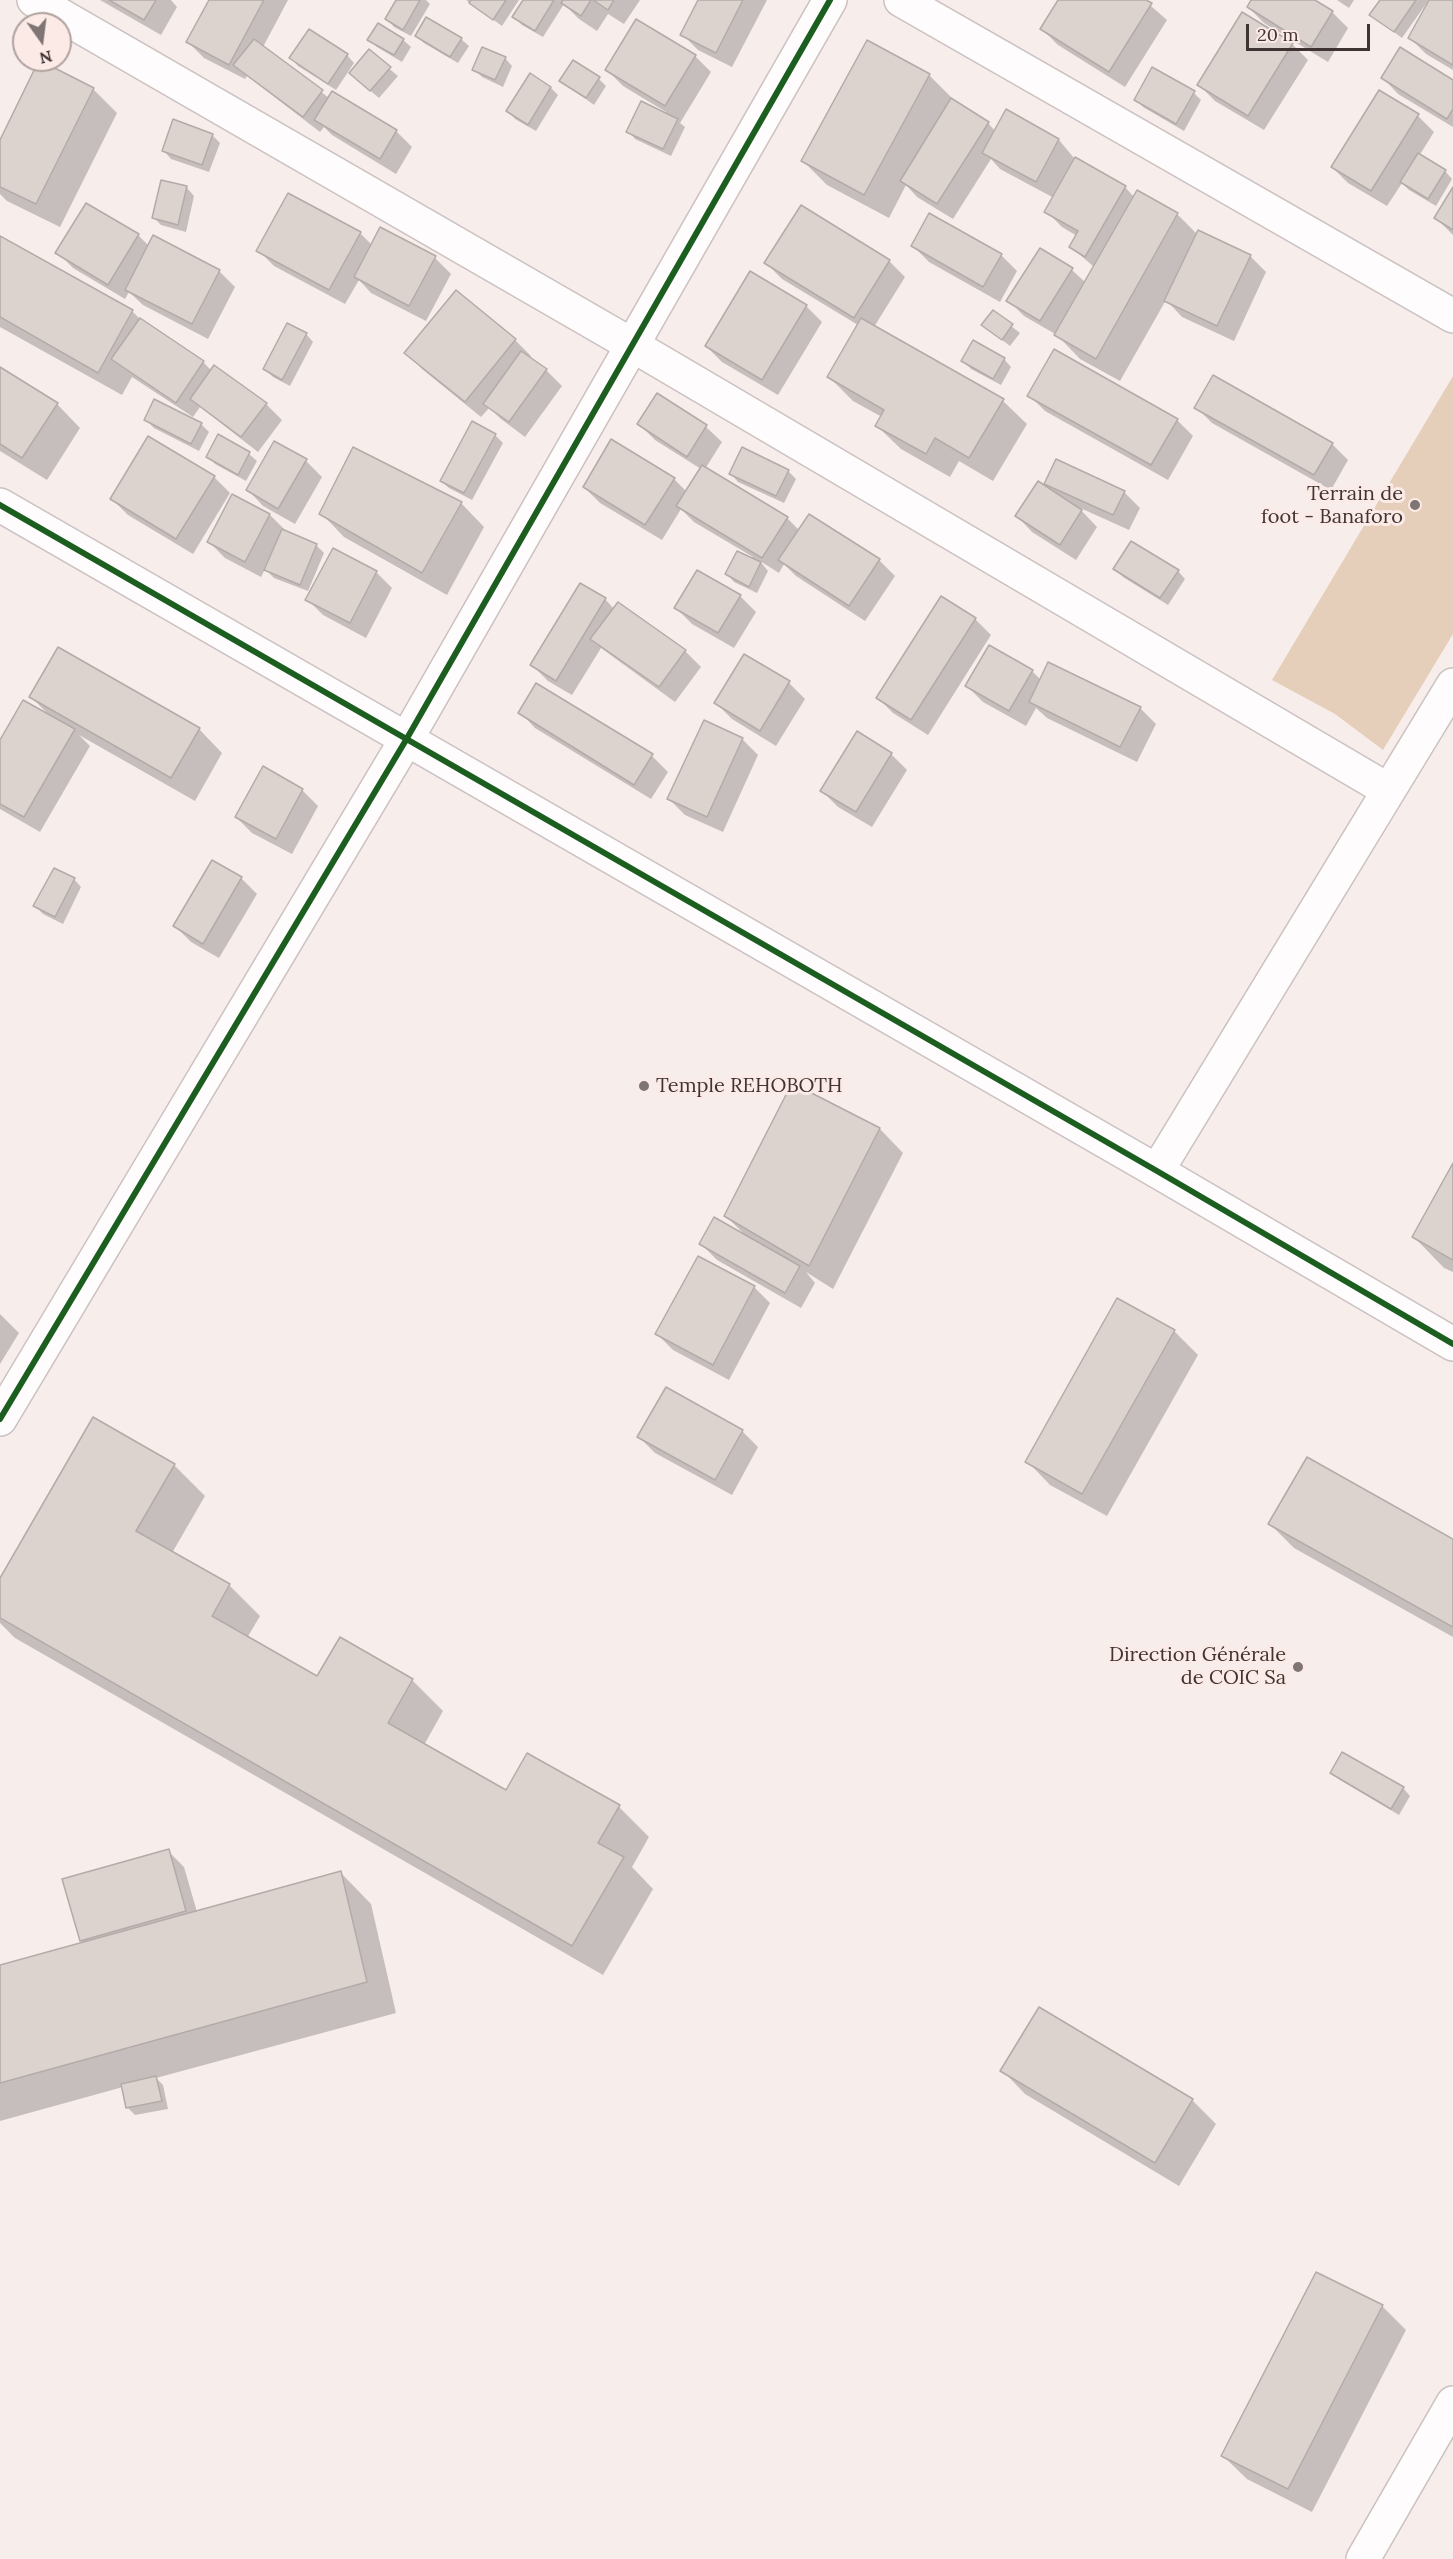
<!DOCTYPE html>
<html>
<head>
<meta charset="utf-8">
<style>
	body { margin:0 }
	#map { position:relative; width:1453px; height:2559px; overflow:hidden; background:#f7eeec; font-family:Lora,serif }
	canvas { display:block }
	.north { position:absolute; left:12px; top:12px; width:60px; height:60px; box-sizing:border-box; background:#fceae7; border:2px solid #b0a19f; border-radius:50%; rotate:166deg; font-size:16px; font-weight:700; line-height:24px; text-align:center; color:#3f3433 }
	.north::after { content:''; display:block; margin:auto; width:21px; height:27px; background:#7f7574; clip-path:polygon(50% 0,100% 100%,50% 72%,0 100%) }
	.scale { position:absolute; left:1246px; top:24px; width:124px; height:27px; box-sizing:border-box; border:3px solid #3f3433; border-top:0; padding-left:8px; font-size:18px; line-height:21px; white-space:nowrap; color:#3f3433; -webkit-text-stroke:4px #fceae7; paint-order:stroke }
</style>
</head>
<body>
<div id="map">
<canvas width="1453" height="2559"></canvas>
<div class="north">N</div>
<div class="scale">20 m</div>
</div>
<script>
const context = document.querySelector('canvas').getContext('2d');
context.lineJoin = 'round';
function paint(path, color) {
  context.fillStyle = color;
  context.fill(path, 'evenodd');
}
function toPath(rows) {
  const path = new Path2D();
  for (const r of rows) {
    path.moveTo(r[0], r[1]);
    for (let i = 2; i < r.length; i += 2) path.lineTo(r[i], r[i + 1]);
  }
  return path;
}
function strokePath(path, color, width, dash) {
  context.strokeStyle = color;
  context.lineWidth = width;
  context.lineCap = dash ? 'butt' : 'round';
  context.setLineDash(dash || []);
  context.stroke(path);
}
function label(font, color, halo, rows, align = 'center') {
  context.font = font + ' Lora,serif';
  context.lineWidth = 6;
  context.setLineDash([]);
  context.textBaseline = 'middle';
  context.strokeStyle = halo;
  context.fillStyle = color;
  for (const [text, x, y, turn = 0] of rows) {
    context.save();
    context.translate(x, y);
    context.rotate((+turn || 0) * Math.PI / 180);
    context.textAlign = isNaN(turn) ? turn : align;
    if (halo) context.strokeText(text, 0, 0);
    context.fillText(text, 0, 0);
    context.restore();
  }
}
const green = toPath([
	[1453,376,1453,634,1383,750,1335,714,1272,680]
]);
const shadow = toPath([
	[100,0,171,0,177,7,161,35],
	[210,0,288,0,263,47,329,98,396,131,412,147,396,174,332,135,324,127,320,132,247,76,245,79,204,58,188,42],
	[397,0,426,0,430,4,411,36,394,27,387,19],
	[466,0,519,0,502,26],
	[525,0,640,0,624,24,608,14,597,31,579,19,564,4,543,37,522,25,514,17],
	[700,0,767,0,732,67,698,50,682,34],
	[1059,0,1144,0,1167,20,1125,87,1058,45,1042,29],
	[1253,0,1312,0,1332,12,1348,28,1328,62,1264,23,1248,7],
	[1337,0,1354,0,1349,8],
	[1381,0,1453,0,1453,70,1426,54,1410,38,1430,3,1428,1,1402,38,1371,15],
	[417,36,461,39,469,46,458,63,424,43],
	[369,40,403,40,411,47,402,62,377,47],
	[868,42,929,75,953,99,952,101,988,123,996,132,1007,111,1059,140,1074,158,1125,187,1134,197,1177,214,1198,235,1250,256,1266,272,1234,341,1182,317,1166,300,1120,381,1080,359,1057,335,1024,316,1008,300,1041,250,1072,270,1086,283,1094,267,1071,247,1077,236,1062,227,1046,211,1054,198,1000,169,991,159,953,219,917,197,906,185,889,218,827,185,803,161],
	[1292,44,1308,60,1264,130,1215,101,1199,85],
	[369,52,398,76,379,98,359,81],
	[347,55,354,63,336,90,298,66,291,58],
	[695,56,711,72,680,123,685,127,671,156,635,139,628,131,666,112,623,86,607,70],
	[505,58,512,66,503,87,482,77,474,69],
	[1383,78,1453,81,1453,127,1398,94],
	[599,79,606,86,594,105,561,81],
	[551,88,558,95,536,131,515,119,508,111],
	[93,89,117,113,60,227,7,201,0,194,0,143],
	[1379,92,1418,116,1434,132,1419,156,1445,171,1452,179,1436,206,1409,190,1402,183,1387,206,1348,183,1332,167],
	[1194,93,1201,100,1184,131,1143,107,1136,99],
	[212,135,220,143,209,172,171,159,164,151],
	[162,182,187,188,194,196,186,232,161,225,153,217],
	[1453,190,1453,235,1436,218],
	[802,207,889,261,905,277,874,327,1003,401,1027,424,993,481,959,461,950,477,901,449,877,426,882,417,853,401,829,377,858,325,782,279,766,263],
	[380,229,435,258,451,274,426,321,371,293,359,280,345,304,274,266,258,250,360,233,372,245],
	[138,235,149,246,219,271,235,287,208,339,143,305,129,292,125,299,73,268,57,252],
	[0,237,132,311,141,320,203,362,212,371,266,404,282,420,258,452,200,407,193,417,132,377,122,395,0,327],
	[913,246,1001,255,1017,271,1000,302,929,262],
	[750,274,806,306,822,322,778,395,722,362,706,346],
	[456,292,515,340,531,356,529,359,546,370,562,386,525,437,501,419,489,408,481,417,422,369,406,353],
	[993,312,1020,333,1010,346,983,325],
	[306,334,313,342,290,386,273,377,265,369],
	[1004,359,1011,367,1001,385,971,369,963,361],
	[0,368,57,404,80,428,47,480,0,451],
	[1029,395,1177,420,1193,436,1168,480,1045,411],
	[657,396,706,427,722,442,705,469,787,518,800,531,879,560,895,576,865,621,796,576,784,564,779,573,760,561,768,571,757,593,734,582,727,574,753,557,694,522,681,509,662,540,600,503,584,487,674,479,687,492,701,469,655,440,639,424],
	[1196,407,1332,444,1348,460,1331,490,1212,423],
	[146,420,201,424,209,432,199,451,154,428],
	[495,435,503,443,472,500,449,488,441,481],
	[218,437,249,454,257,461,246,481,215,464,208,456],
	[275,443,306,461,322,477,295,524,263,506,248,490],
	[788,471,796,479,784,503,738,482,731,474],
	[214,477,230,493,193,554,128,515,112,499],
	[1046,484,1124,492,1140,508,1129,530,1078,507,1097,527,1076,560,1032,532,1017,516,1052,492],
	[233,496,270,515,286,531,316,545,324,553,308,591,274,578,265,569,261,577,225,558,209,542],
	[461,503,484,527,447,595,344,537,321,513],
	[334,550,376,572,392,588,366,638,323,615,307,599],
	[1115,569,1178,571,1185,579,1168,605,1123,577],
	[580,585,605,599,614,609,685,651,701,667,675,702,601,648,572,695,548,681,532,665],
	[740,596,756,612,734,648,692,624,676,608],
	[941,598,975,619,991,635,928,735,893,713,877,697],
	[745,656,789,683,805,699,776,746,732,719,716,703],
	[1032,671,1041,680,1140,708,1156,724,1137,762,1047,718,1036,708,1026,726,983,702,967,686],
	[31,697,199,729,222,753,195,801,79,735,90,746,40,832,0,809,0,743,49,715],
	[520,712,652,756,668,772,651,799,535,728],
	[742,739,758,755,723,832,685,815,669,799],
	[891,754,907,770,872,827,838,807,822,791],
	[302,790,318,806,292,854,252,833,236,817],
	[241,878,257,894,219,958,191,942,175,926],
	[74,879,81,887,63,924,43,914,35,906],
	[880,1129,903,1153,833,1289,806,1272,815,1283,801,1308,717,1260,701,1244,747,1237,726,1216],
	[1453,1166,1453,1272,1444,1268,1414,1237],
	[754,1287,770,1303,729,1380,673,1350,657,1334],
	[0,1314,19,1333,0,1364],
	[1174,1331,1198,1355,1107,1516,1050,1485,1027,1461],
	[742,1431,758,1447,732,1495,655,1453,639,1437],
	[174,1465,205,1496,172,1553,229,1585,260,1616,247,1638,318,1678,412,1680,443,1711,424,1745,506,1792,619,1807,649,1837,632,1867,653,1889,603,1975,15,1638,0,1623,0,1581],
	[1270,1524,1453,1541,1453,1637,1294,1548],
	[1332,1773,1403,1788,1410,1796,1399,1815,1340,1780],
	[168,1851,184,1867,197,1912,341,1873,371,1904,396,2013,156,2078,163,2085,168,2109,135,2115,128,2108,123,2087,0,2121,0,1966,84,1943,81,1940],
	[1039,2009,1193,2101,1216,2124,1179,2186,1025,2094,1002,2070],
	[1382,2306,1406,2330,1312,2512,1247,2479,1223,2456]
]);
const building = toPath([
	[109,0,156,0,144,20,109,0],
	[209,0,264,0,229,65,186,42,209,0],
	[396,0,420,0,403,30,385,19,396,0],
	[471,0,506,0,493,20,469,3,471,0],
	[523,0,554,0,535,31,512,17,523,0],
	[563,0,591,0,581,16,561,3,563,0],
	[593,0,614,0,608,10,593,0],
	[698,0,743,0,716,53,680,35,698,0],
	[1058,0,1146,0,1152,3,1109,72,1040,29,1058,0],
	[1251,0,1315,0,1333,11,1311,47,1247,7,1251,0],
	[1380,0,1416,0,1394,32,1369,15,1380,0],
	[1429,0,1453,0,1453,65,1408,38,1429,0],
	[1242,12,1293,43,1248,116,1197,85,1242,12],
	[426,17,462,38,450,57,415,36,426,17],
	[636,19,696,55,665,106,605,70,636,19],
	[378,23,404,39,394,55,367,40,378,23],
	[309,29,348,54,328,84,289,58,309,29],
	[254,39,323,90,303,117,233,65,254,39],
	[867,40,930,74,864,195,801,161,867,40],
	[482,47,506,57,495,80,472,70,482,47],
	[1400,47,1453,80,1453,109,1447,119,1381,78,1400,47],
	[369,49,391,67,370,91,349,73,369,49],
	[39,60,94,88,36,204,0,187,0,140,39,60],
	[573,60,600,77,586,98,559,81,573,60],
	[1152,67,1195,91,1176,124,1134,100,1152,67],
	[530,73,551,87,528,125,506,111,530,73],
	[1379,90,1419,114,1371,191,1331,167,1379,90],
	[332,91,397,130,380,159,314,120,332,91],
	[951,98,989,122,937,204,900,181,951,98],
	[641,101,678,119,663,149,626,132,641,101],
	[1006,109,1059,139,1036,182,982,153,1006,109],
	[173,119,213,134,202,165,162,151,173,119],
	[1418,153,1446,170,1428,199,1400,182,1418,153],
	[1075,157,1126,186,1085,257,1069,247,1078,231,1044,212,1075,157],
	[161,180,187,186,178,225,152,218,161,180],
	[1453,187,1453,230,1434,218,1453,187],
	[1137,190,1178,213,1096,359,1054,335,1137,190],
	[288,193,361,232,329,290,256,251,288,193],
	[86,203,139,234,108,285,55,253,86,203],
	[801,205,890,260,854,318,764,263,801,205],
	[929,213,1002,254,983,287,911,246,929,213],
	[380,227,436,256,409,306,354,277,380,227],
	[1198,230,1251,255,1217,326,1164,301,1198,230],
	[153,235,220,270,192,324,125,290,153,235],
	[0,236,133,310,98,373,0,317,0,236],
	[1040,248,1073,268,1040,321,1006,301,1040,248],
	[750,271,807,305,762,380,705,346,750,271],
	[456,290,516,339,465,402,404,353,456,290],
	[993,310,1013,324,1002,340,981,325,993,310],
	[140,318,204,361,176,403,111,359,140,318],
	[861,318,1004,399,969,458,935,438,926,454,875,426,884,410,827,377,861,318],
	[287,323,307,333,282,380,263,369,287,323],
	[973,340,1005,358,993,379,961,361,973,340],
	[1054,349,1178,419,1151,465,1027,396,1054,349],
	[521,351,547,369,509,422,483,404,521,351],
	[214,365,267,403,241,437,190,399,214,365],
	[0,367,58,403,22,458,0,444,0,367],
	[1213,375,1333,443,1314,475,1194,408,1213,375],
	[657,393,707,425,687,457,637,424,657,393],
	[154,399,202,423,191,444,144,420,154,399],
	[472,421,496,434,464,493,440,481,472,421],
	[218,434,250,452,238,475,206,457,218,434],
	[148,436,215,476,176,539,110,499,148,436],
	[611,439,675,478,645,525,583,487,611,439],
	[274,441,307,459,278,509,246,490,274,441],
	[353,447,462,502,422,573,319,514,353,447],
	[742,447,789,470,776,496,729,474,742,447],
	[1056,459,1125,491,1113,515,1044,484,1056,459],
	[702,465,788,517,762,558,676,506,702,465],
	[1038,481,1082,510,1060,545,1015,516,1038,481],
	[232,494,270,514,245,562,207,542,232,494],
	[809,514,880,559,849,606,778,560,809,514],
	[282,529,317,544,300,585,264,570,282,529],
	[1131,541,1179,570,1160,598,1113,569,1131,541],
	[333,548,377,571,350,623,305,600,333,548],
	[737,551,761,562,749,587,725,574,737,551],
	[697,570,741,595,718,633,674,608,697,570],
	[580,583,606,598,556,681,530,665,580,583],
	[941,596,976,618,911,720,876,698,941,596],
	[618,602,686,650,659,687,590,639,618,602],
	[989,645,1033,670,1009,711,965,686,989,645],
	[58,647,200,728,171,778,29,697,58,647],
	[744,654,790,681,760,731,714,703,744,654],
	[1048,662,1141,707,1120,747,1029,702,1048,662],
	[536,683,653,754,634,785,518,713,536,683],
	[23,700,75,729,24,817,0,804,0,740,23,700],
	[704,720,743,738,707,817,667,799,704,720],
	[857,731,892,753,856,812,820,791,857,731],
	[263,766,303,789,276,839,235,817,263,766],
	[212,860,242,877,203,944,173,926,212,860],
	[54,868,75,878,55,917,33,906,54,868],
	[792,1083,880,1128,809,1266,724,1216,792,1083],
	[1453,1163,1453,1260,1412,1237,1453,1163],
	[714,1217,800,1266,785,1293,699,1244,714,1217],
	[698,1256,755,1286,713,1365,655,1334,698,1256],
	[1117,1298,1175,1330,1082,1494,1025,1462,1117,1298],
	[666,1387,743,1430,715,1480,637,1437,666,1387],
	[93,1417,175,1464,136,1531,230,1584,212,1616,317,1676,340,1637,413,1679,388,1723,506,1790,527,1753,620,1805,598,1843,624,1857,572,1946,0,1618,0,1578,93,1417],
	[1307,1457,1453,1539,1453,1627,1268,1524,1307,1457],
	[1342,1752,1404,1787,1391,1809,1330,1773,1342,1752],
	[169,1849,186,1911,80,1941,62,1879,169,1849],
	[341,1871,367,1982,0,2083,0,1965,341,1871],
	[1039,2007,1193,2099,1155,2163,1000,2071,1039,2007],
	[156,2076,162,2101,126,2108,121,2084,156,2076],
	[1316,2272,1383,2305,1288,2489,1221,2456,1316,2272]
]);
const street = toPath([
	[34,0,632,345,1388,790],
	[901,0,1453,316],
	[1157,1171,1453,685],
	[0,1419,406,740,830,0],
	[1363,2559,1453,2403]
]);
const secondary = toPath([
	[0,505,1157,1171,1453,1344]
]);
const cycleway = toPath([
	[0,505,1157,1171,1453,1344],
	[0,1419,406,740,830,0]
]);
const markers = [
	[1415,505,6,"#7f7574"],
	[644,1086,6,"#7f7574"],
	[1298,1667,6,"#7f7574"]
];
const poiNames = [
	["Terrain de",1403,494],
	["foot - Banaforo",1403,517],
	["Temple REHOBOTH",656,1086,"left"],
	["Direction Générale",1286,1655],
	["de COIC Sa",1286,1678]
];
paint(green, '#e5cfba');
paint(shadow, '#0003');
paint(building, '#dcd3cf');
strokePath(building, '#b3aba8', 1.5);
strokePath(street, '#cbc1c0', 36);
strokePath(secondary, '#cbc1c0', 36);
strokePath(street, '#fefcfc', 33);
strokePath(secondary, '#fefcfc', 33);
strokePath(cycleway, '#1b5e20', 6);
for (const [x, y, r, color] of markers) {
  const dot = new Path2D();
  dot.arc(x, y, r, 0, 2 * Math.PI);
  context.fillStyle = color;
  context.fill(dot);
  strokePath(dot, '#fceae7', 2);
}
label('20px', '#3f3433', '#fceae7', poiNames, 'right');
</script>
</body>
</html>
